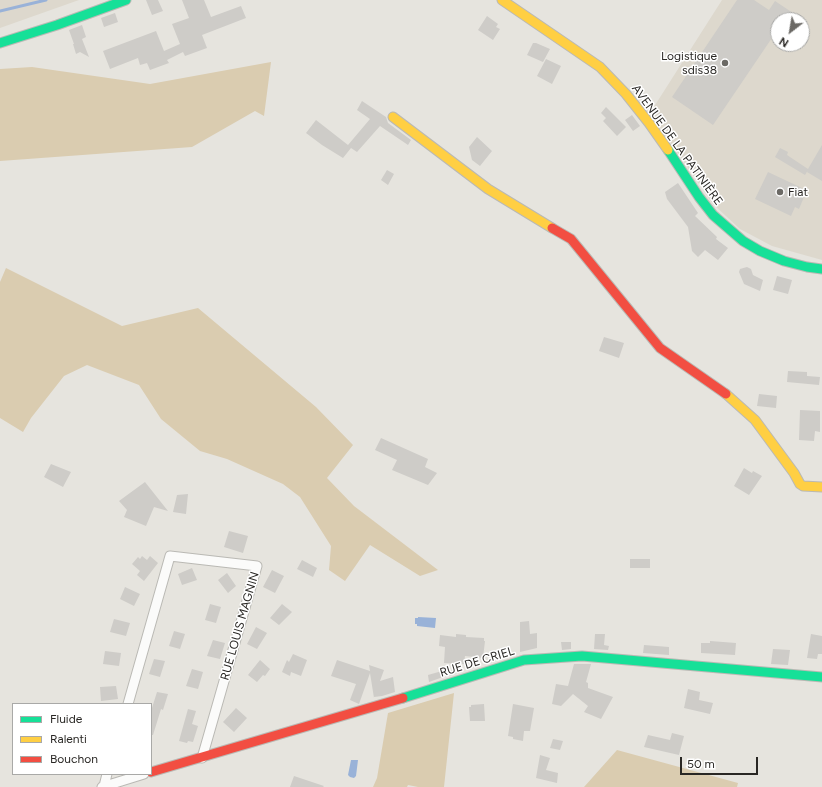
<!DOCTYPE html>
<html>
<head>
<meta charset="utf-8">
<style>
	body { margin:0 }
	#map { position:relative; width:822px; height:787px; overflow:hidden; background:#e6e4de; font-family:Figtree,sans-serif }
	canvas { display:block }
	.legend { position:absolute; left:12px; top:703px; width:140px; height:72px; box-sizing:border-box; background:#fff; border:1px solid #a9a9a7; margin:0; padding:5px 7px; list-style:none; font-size:12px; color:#292724 }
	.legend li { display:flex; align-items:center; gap:8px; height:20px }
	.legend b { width:20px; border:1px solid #a9a9a7 }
	.north { position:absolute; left:770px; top:12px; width:40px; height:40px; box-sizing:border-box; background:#fff; border:1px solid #a9a9a7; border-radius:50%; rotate:211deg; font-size:11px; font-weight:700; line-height:16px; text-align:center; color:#292724 }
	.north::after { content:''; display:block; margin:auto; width:14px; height:18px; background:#6b6965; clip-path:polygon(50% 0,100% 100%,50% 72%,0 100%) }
	.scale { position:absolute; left:680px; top:757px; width:78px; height:18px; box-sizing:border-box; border:2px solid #292724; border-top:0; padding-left:5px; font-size:12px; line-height:14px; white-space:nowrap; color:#292724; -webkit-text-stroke:3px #fff; paint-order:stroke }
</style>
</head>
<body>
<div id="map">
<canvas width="822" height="787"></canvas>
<ul class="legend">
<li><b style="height:5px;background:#16e098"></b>Fluide</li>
<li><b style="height:5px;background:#ffcf43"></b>Ralenti</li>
<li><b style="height:5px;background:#f24e42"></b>Bouchon</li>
</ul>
<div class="north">N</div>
<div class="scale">50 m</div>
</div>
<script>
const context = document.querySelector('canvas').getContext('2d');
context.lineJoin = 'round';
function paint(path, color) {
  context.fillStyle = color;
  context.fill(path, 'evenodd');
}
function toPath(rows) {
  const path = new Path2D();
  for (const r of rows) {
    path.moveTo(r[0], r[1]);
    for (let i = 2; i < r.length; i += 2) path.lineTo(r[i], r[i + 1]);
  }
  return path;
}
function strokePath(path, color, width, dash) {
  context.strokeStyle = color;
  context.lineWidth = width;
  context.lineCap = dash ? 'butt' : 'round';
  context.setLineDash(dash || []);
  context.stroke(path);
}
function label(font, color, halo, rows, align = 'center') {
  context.font = font + ' Figtree,sans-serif';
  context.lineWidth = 3;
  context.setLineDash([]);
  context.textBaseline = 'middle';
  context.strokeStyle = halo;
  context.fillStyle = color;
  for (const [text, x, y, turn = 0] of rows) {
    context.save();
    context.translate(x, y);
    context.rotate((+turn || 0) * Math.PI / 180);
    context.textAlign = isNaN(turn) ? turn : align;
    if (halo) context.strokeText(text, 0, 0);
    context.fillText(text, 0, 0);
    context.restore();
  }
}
const built = toPath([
	[0,0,79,0,0,28],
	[722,0,822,0,822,260,772,246,740,229,713,204,650,113],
	[778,20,802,20,802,44,778,44]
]);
const green = toPath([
	[271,62,264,116,255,111,192,147,0,161,0,69,32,67,150,84],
	[6,268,122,326,198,308,316,407,353,445,327,478,354,506,438,570,420,576,370,545,345,581,329,570,331,546,300,497,283,484,227,459,200,451,161,419,139,385,87,365,64,376,31,418,23,432,0,418,0,282],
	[454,693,444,787,418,787,408,785,407,787,373,787,377,778,388,713],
	[617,750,738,783,737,787,584,787]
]);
const water = toPath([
	[418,617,436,618,435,628,417,626,417,624,415,624,415,618,418,618],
	[351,760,358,760,356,776,354,778,350,777,348,775]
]);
const stream = toPath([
	[0,11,46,0]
]);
const building = toPath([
	[146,0,158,0,163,11,152,15],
	[182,0,204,0,211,17,241,6,246,18,202,35,207,48,185,56,183,52,167,60,169,63,150,70,147,63,140,65,138,58,110,69,103,51,156,31,164,51,180,44,172,24,189,18],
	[737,0,754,0,769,10,775,1,796,15,792,20,778,20,778,29,713,125,672,97],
	[115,13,118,22,104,27,101,18],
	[487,16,498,24,496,27,500,29,493,40,478,30],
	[82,25,86,37,82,39,89,57,80,52,76,54,73,44,74,44,69,30],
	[533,43,536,43,550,49,543,62,527,55],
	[546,59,561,66,552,84,537,76],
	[362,101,386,117,388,123,411,140,408,145,380,126,357,152,351,148,343,158,322,145,306,133,316,120,348,145,370,119,357,110],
	[606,107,626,127,617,136,603,121,606,118,601,113],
	[632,115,640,126,633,131,625,120],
	[477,137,492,151,480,166,472,160,469,147],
	[822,145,822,181,807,172,808,170,805,175,775,157,780,148,788,152,787,155,808,169],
	[387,170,394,174,388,185,381,180],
	[768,172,802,188,801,196,804,197,799,209,795,207,791,216,755,199],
	[678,183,698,213,695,216,717,237,716,239,728,248,718,260,705,250,698,257,692,251,688,227,667,199,665,192],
	[747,267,751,269,753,275,763,280,760,291,744,284,739,272,740,269],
	[777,276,792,280,788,294,773,290],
	[604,337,624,343,619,358,599,351],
	[788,371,807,372,807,376,820,377,819,385,787,382],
	[759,394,777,396,776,408,757,406],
	[800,410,820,411,820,432,815,431,814,441,799,440],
	[381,438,428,459,425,467,437,473,428,485,392,470,397,460,375,450],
	[51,464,71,472,63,487,44,477],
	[744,468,752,473,753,471,762,476,749,495,734,486],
	[145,482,168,511,154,507,146,526,124,517,127,510,119,501],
	[188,494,186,514,173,512,177,495],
	[229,531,248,536,243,553,224,547],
	[142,556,147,560,150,556,158,563,144,581,137,575,140,571,132,564,138,557,140,559],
	[630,559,650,559,650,568,630,568],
	[302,560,317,568,313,577,297,569],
	[192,568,197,580,182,585,178,574],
	[272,570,284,576,275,593,263,587],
	[227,573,236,586,228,593,218,580],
	[125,587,140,594,134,606,120,599],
	[210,604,221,607,216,623,205,620],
	[282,604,292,612,279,625,270,618],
	[114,619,130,623,126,636,110,632],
	[529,621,530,634,537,633,537,648,520,652,520,622],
	[256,627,267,633,257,649,247,644],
	[174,631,185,634,180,649,169,646],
	[456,634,466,635,466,637,484,638,484,641,485,641,483,658,465,656,464,664,444,663,445,647,439,646,440,635,456,637],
	[595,634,605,634,604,645,609,646,608,650,594,649],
	[811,634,822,636,822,654,818,654,817,659,807,658],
	[213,640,225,643,220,659,207,656],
	[710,641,736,643,735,655,701,653,701,643,710,643],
	[561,642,571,642,571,649,562,650],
	[644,645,669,647,669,655,643,653],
	[773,649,790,650,788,665,771,664],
	[105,651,121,653,119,666,103,664],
	[293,654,307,660,301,676,291,672,290,676,282,672,287,660,289,662],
	[154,659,165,661,160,677,149,674],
	[260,660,270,669,265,676,263,675,257,682,248,675],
	[337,660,370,671,369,665,384,670,380,681,393,677,395,692,382,696,374,697,374,698,370,673,359,704,350,700,356,684,331,676],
	[574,664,591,664,586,682,588,683,588,688,613,697,601,719,584,712,588,706,573,694,561,706,552,704,556,684,568,686],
	[192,669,203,672,198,689,186,686],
	[442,671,443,677,429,682,428,675],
	[116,686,118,699,101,701,100,687],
	[688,689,700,692,699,700,713,703,710,714,684,708],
	[157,692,168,694,163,710,161,709,153,735,151,735,151,711],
	[484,704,485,721,470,721,469,707,471,707,471,705],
	[513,704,534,708,530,731,524,731,523,741,513,739,513,737,508,736],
	[236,708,247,718,234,732,223,722],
	[188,709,196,711,192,724,198,726,193,742,188,741,187,743,179,741],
	[672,733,684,736,679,755,644,747,648,735,670,740],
	[553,739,563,741,560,750,550,748],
	[540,755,550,758,546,770,558,773,557,783,536,778],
	[294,776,324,786,323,787,290,787]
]);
const street = toPath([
	[128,704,170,556,257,566,202,758],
	[104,786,107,774],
	[102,787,144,774]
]);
const fast = toPath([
	[0,43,57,25,126,0],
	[668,150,699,197,713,215,743,241,760,251,784,261,807,267,822,269],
	[403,698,524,660,582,656,822,677]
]);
const slow = toPath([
	[502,0,600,67,626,94,649,123,668,150],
	[393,117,488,189,552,228],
	[726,394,755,420,794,473,800,484,803,486,822,487]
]);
const jam = toPath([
	[552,228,571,239,660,348,726,394],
	[151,772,403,698]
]);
const markers = [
	[725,63,4,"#6b6965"],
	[780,192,4,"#6b6965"]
];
const poiNames = [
	["Logistique",717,56],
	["sdis38",717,70],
	["Fiat",788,192,"left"]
];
const streetNames = [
	["AVENUE DE LA PATINIÈRE",677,145,54],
	["RUE LOUIS MAGNIN",240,626,-74],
	["RUE DE CRIEL",477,662,-17]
];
paint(built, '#ddd8cd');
paint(green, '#daccb0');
paint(water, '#99b2d8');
strokePath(stream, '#99b2d8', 3);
paint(building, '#ceccc8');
strokePath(street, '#bab9b4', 11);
strokePath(fast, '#bab9b4', 11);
strokePath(slow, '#bab9b4', 11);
strokePath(jam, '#bab9b4', 11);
strokePath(street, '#fbfbfa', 9);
strokePath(fast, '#16e098', 9);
strokePath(slow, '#ffcf43', 9);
strokePath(jam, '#f24e42', 9);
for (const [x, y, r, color] of markers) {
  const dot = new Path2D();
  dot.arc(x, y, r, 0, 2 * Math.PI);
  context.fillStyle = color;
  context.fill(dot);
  strokePath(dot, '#fff', 1.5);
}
label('12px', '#292724', '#fff', poiNames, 'right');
label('12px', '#292724', '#fff', streetNames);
</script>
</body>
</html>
